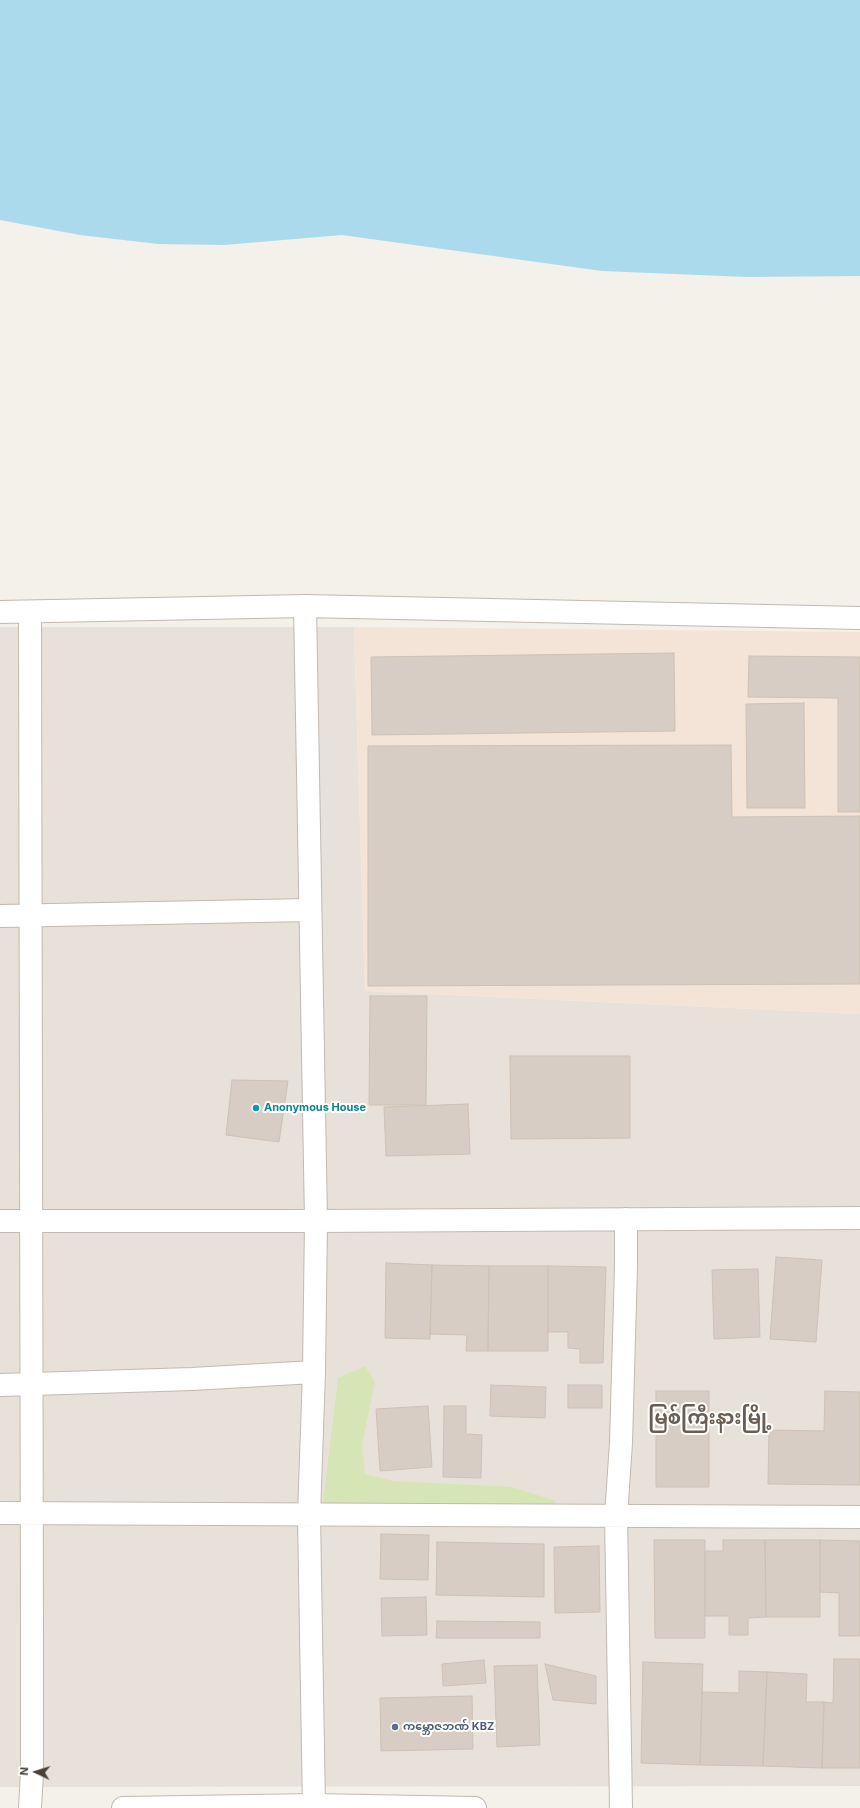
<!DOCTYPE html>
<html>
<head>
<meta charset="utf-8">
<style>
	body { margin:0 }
	#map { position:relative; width:860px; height:1808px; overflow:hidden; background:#f4f0ea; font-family:Inter,sans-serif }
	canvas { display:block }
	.north { position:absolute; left:16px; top:1752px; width:40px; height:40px; -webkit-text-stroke:3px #fff; paint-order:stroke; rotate:274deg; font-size:11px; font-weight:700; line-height:16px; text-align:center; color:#484039 }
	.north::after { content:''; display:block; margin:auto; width:14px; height:18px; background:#484039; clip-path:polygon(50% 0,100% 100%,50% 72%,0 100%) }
</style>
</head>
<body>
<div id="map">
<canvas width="860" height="1808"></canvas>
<div class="north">N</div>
</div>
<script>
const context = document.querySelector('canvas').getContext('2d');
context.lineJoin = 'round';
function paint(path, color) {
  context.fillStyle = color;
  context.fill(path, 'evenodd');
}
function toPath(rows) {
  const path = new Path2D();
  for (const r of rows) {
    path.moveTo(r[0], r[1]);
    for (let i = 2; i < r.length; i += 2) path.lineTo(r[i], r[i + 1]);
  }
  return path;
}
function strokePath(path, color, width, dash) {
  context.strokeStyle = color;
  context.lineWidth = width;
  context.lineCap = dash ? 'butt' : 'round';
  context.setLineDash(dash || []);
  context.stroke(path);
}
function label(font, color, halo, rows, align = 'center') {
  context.font = font + ' Inter,"Noto Sans Myanmar",sans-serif';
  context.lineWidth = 4;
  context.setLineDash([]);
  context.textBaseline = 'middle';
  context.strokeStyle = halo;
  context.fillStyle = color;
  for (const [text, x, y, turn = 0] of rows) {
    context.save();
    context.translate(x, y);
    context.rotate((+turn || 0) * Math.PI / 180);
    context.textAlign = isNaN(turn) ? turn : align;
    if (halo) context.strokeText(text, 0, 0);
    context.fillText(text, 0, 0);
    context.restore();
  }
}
const residential = toPath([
	[0,627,354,627,365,991,860,1014,860,1786,0,1787]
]);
const commercial = toPath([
	[354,627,860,632,860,1014,365,991]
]);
const green = toPath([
	[365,1366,375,1382,362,1445,365,1474,393,1481,512,1487,556,1501,548,1527,414,1524,348,1526,323,1502,338,1378]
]);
const water = toPath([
	[0,0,860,0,860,276,747,277,602,271,342,235,224,245,158,244,80,235,0,220]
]);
const building = toPath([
	[674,653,675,731,372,735,371,657,674,653],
	[749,656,860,657,860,812,838,812,838,698,748,697,749,656],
	[804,703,805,808,747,808,746,704,804,703],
	[731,745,732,817,860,816,860,984,368,986,368,746,731,745],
	[370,996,427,996,426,1105,369,1105,370,996],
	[510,1056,630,1056,630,1138,511,1139,510,1056],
	[232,1080,288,1081,279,1142,226,1135,232,1080],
	[468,1104,470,1154,386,1156,384,1107,468,1104],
	[776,1257,822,1260,816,1342,770,1339,776,1257],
	[386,1263,432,1265,430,1339,385,1338,386,1263],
	[432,1265,489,1266,488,1351,466,1351,467,1335,430,1334,432,1265],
	[489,1266,548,1266,548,1351,488,1351,489,1266],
	[548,1266,606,1267,603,1363,580,1363,580,1349,568,1348,568,1332,548,1332,548,1266],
	[758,1269,760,1337,714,1339,712,1270,758,1269],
	[491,1385,546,1387,545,1418,490,1416,491,1385],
	[568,1385,602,1385,602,1408,568,1408,568,1385],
	[656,1391,709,1391,709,1487,656,1487,656,1391],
	[825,1391,860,1392,860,1485,768,1484,769,1430,824,1431,825,1391],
	[428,1406,432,1467,380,1471,376,1409,428,1406],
	[444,1406,466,1406,466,1434,482,1435,481,1478,443,1477,444,1406],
	[381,1534,429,1535,428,1580,380,1579,381,1534],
	[654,1540,705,1540,705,1638,655,1638,654,1540],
	[723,1540,765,1540,766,1617,748,1618,748,1635,729,1635,729,1616,705,1616,705,1551,723,1551,723,1540],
	[765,1540,820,1540,820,1617,766,1617,765,1540],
	[820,1540,860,1541,860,1636,839,1636,839,1593,820,1592,820,1540],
	[437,1542,544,1544,544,1597,436,1595,437,1542],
	[599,1546,600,1612,555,1613,554,1547,599,1546],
	[426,1597,427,1635,382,1636,381,1598,426,1597],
	[437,1621,540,1622,540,1638,436,1638,437,1621],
	[834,1659,860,1659,860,1768,822,1768,824,1702,833,1703,834,1659],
	[484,1660,486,1683,443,1686,442,1664,484,1660],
	[643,1662,703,1664,700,1765,641,1763,643,1662],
	[545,1664,596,1676,596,1704,553,1700,545,1664],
	[537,1665,540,1745,497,1747,494,1666,537,1665],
	[739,1671,767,1672,763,1766,700,1765,702,1692,739,1693,739,1671],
	[767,1672,807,1674,806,1702,824,1702,822,1768,763,1766,767,1672],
	[472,1696,473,1749,381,1751,380,1698,472,1696]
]);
const minor = toPath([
	[305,606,316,1221,314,1372,309,1516,314,1808],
	[0,612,305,606,860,618],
	[0,916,309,910],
	[0,1221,316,1221,860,1218],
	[0,1385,192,1379,314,1372],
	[0,1513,860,1517],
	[30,1808,32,1773,32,1637,30,612],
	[621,1808,616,1516,621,1443,626,1267,626,1219]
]);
const tertiary = toPath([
	[123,1808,314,1805,475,1808]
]);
const markers = [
	[256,1108,4,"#0f9aa8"],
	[395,1727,4,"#5c6f8a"]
];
const cultureNames = [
	["Anonymous House",264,1108]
];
const serviceNames = [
	["ကမ္ဘောဇဘဏ် KBZ",403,1727]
];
const townNames = [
	["မြစ်ကြီးနားမြို့",710,1418]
];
paint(residential, '#e8e1d9');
paint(commercial, '#f4e4d8');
paint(green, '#d6e5b6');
paint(water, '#abdaec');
paint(building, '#d8cdc4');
strokePath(building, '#cfc1b4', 1);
strokePath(minor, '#c2b9b0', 24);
strokePath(tertiary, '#c2b9b0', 24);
strokePath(minor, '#fff', 22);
strokePath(tertiary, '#fff', 22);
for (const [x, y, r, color] of markers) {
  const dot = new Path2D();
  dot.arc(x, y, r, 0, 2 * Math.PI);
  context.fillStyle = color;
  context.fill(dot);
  strokePath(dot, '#fff', 1.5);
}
label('bold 11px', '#0d838f', '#fff', cultureNames, 'left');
label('bold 11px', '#4e5e75', '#fff', serviceNames, 'left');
label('bold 19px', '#6a5c51', '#fff', townNames);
</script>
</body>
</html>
